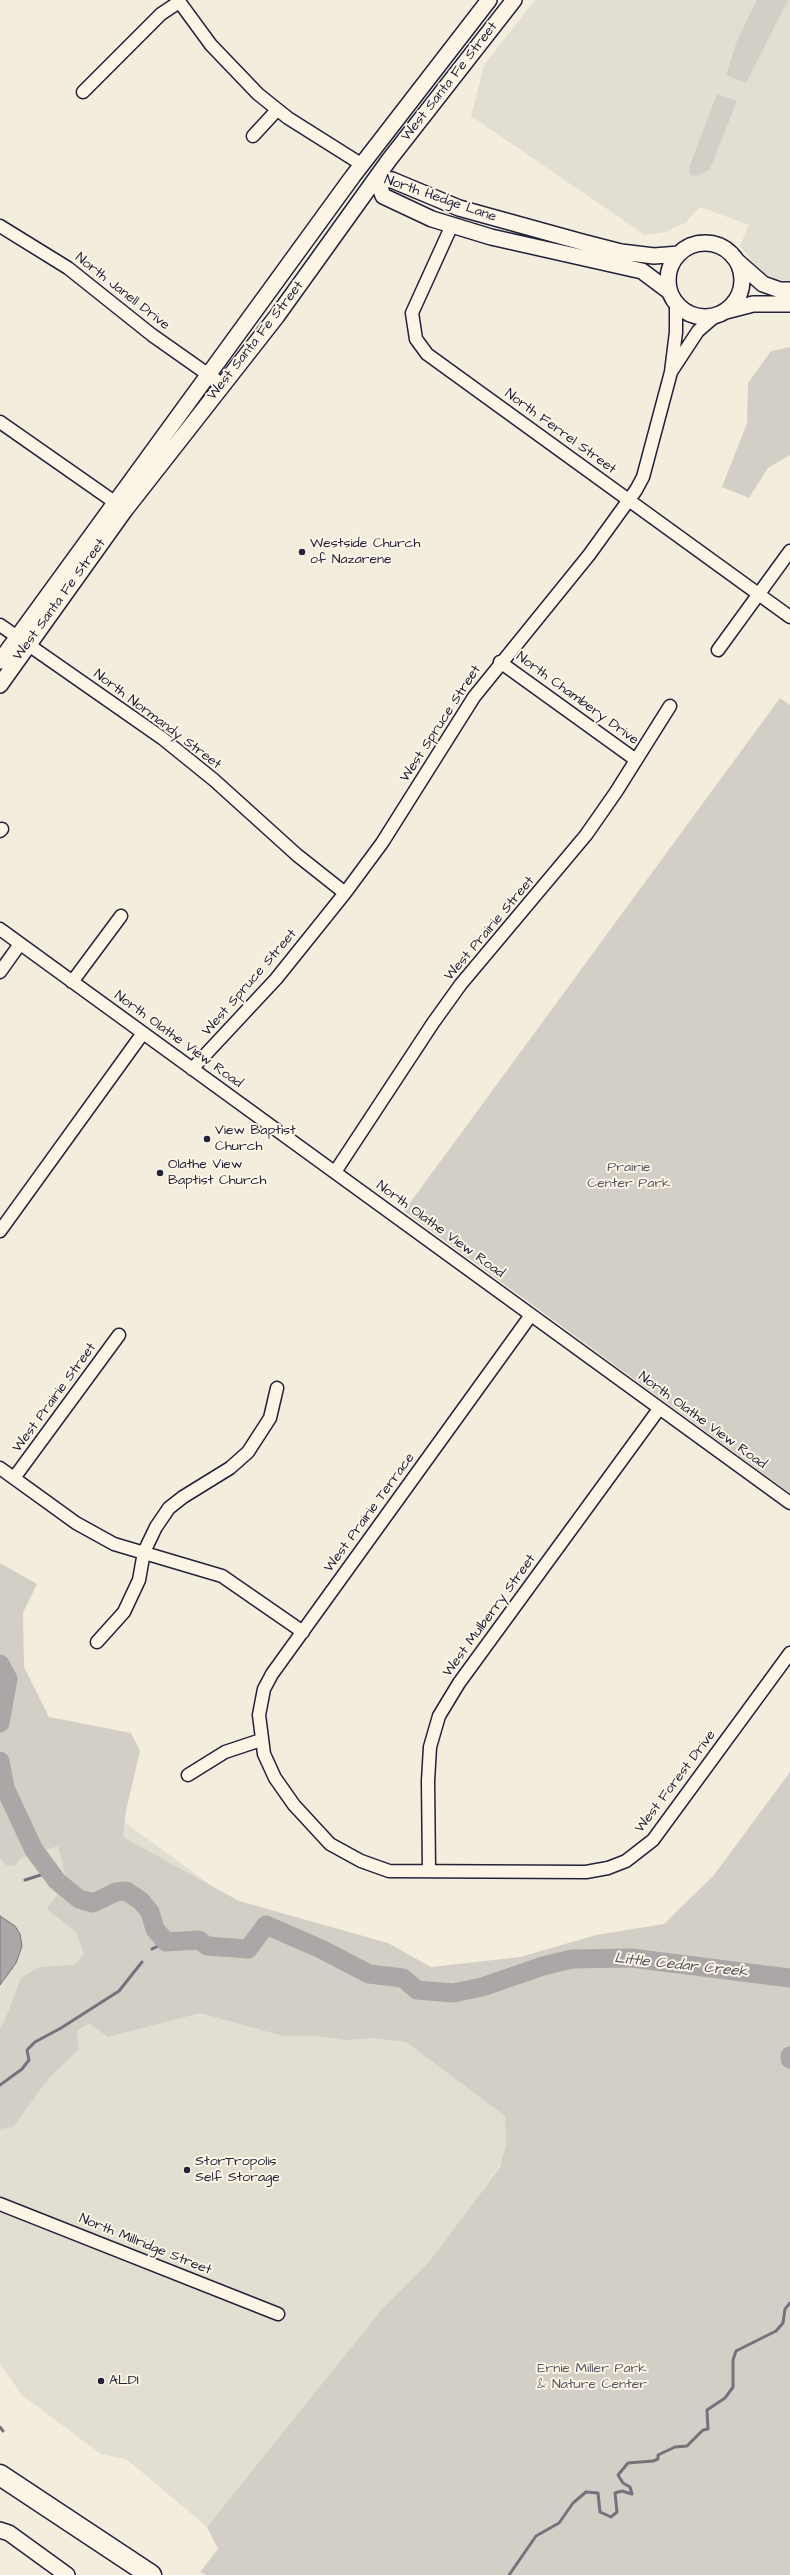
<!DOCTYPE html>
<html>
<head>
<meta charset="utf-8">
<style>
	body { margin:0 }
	canvas { display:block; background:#f3edde }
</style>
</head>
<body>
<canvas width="790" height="2575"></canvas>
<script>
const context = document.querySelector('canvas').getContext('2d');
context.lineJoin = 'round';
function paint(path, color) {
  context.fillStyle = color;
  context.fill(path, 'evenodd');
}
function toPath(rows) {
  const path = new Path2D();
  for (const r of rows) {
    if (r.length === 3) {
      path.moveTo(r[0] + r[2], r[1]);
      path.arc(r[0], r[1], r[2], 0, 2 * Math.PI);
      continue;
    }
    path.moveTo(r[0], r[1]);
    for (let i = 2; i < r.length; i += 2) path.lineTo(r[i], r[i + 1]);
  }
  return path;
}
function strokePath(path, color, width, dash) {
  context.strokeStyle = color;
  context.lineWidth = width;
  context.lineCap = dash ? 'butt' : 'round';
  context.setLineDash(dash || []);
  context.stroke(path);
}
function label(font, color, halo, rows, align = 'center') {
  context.font = font + ' "Architects Daughter",sans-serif';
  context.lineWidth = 4;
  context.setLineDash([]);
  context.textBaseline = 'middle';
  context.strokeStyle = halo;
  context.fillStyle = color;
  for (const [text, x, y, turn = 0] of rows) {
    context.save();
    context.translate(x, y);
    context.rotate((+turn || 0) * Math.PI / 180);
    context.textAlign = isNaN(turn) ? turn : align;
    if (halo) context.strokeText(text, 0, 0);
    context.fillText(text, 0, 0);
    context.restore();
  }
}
const built = toPath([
	[535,0,790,0,790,281,777,279,761,272,740,246,749,225,700,207,685,223,665,232,645,235,471,116,484,65],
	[0,1731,533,2121,224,2541,126,2459,101,2454,22,2395,0,2364]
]);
const green = toPath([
	[757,0,788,0,746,83,726,75,737,41],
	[717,94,737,101,710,169,697,176,691,175,689,172,690,165],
	[790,347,790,455,768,468,749,498,722,487,747,423,748,383,771,351],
	[780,698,790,705,790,1493,404,1211],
	[0,1563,37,1584,23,1613,24,1667,49,1717,131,1733,140,1751,126,1811,123,1837,239,1901,388,1943,431,1967,520,1957,596,1935,664,1924,714,1875,790,1772,790,2575,207,2575,200,2572,218,2549,207,2527,384,2307,429,2262,500,2167,506,2145,505,2116,406,2042,374,2038,345,2040,316,2036,283,2036,200,2013,108,2037,89,2023,77,2031,79,2049,49,2078,13,2127,0,2129,0,2027,5,2020,21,1978,39,1967,74,1965,84,1954,76,1932,47,1909,67,1881,58,1846,21,1858,15,1866,6,1865,0,1858]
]);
const water = toPath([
	[0,1916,15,1926,20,1934,22,1946,16,1963,0,1985,0,1916]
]);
const stream = toPath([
	[25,1880,50,1872],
	[152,1949,166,1942],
	[0,2085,22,2069,29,2060,27,2050,35,2042,61,2028,119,1991,142,1962],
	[0,2427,3,2431],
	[509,2575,536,2536,559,2523,573,2503,586,2492,598,2493,600,2512,611,2517,617,2512,615,2493,622,2491,632,2494,630,2487,623,2483,618,2475,628,2463,653,2461,658,2459,658,2455,675,2447,687,2446,703,2430,708,2429,707,2410,725,2398,733,2387,733,2360,736,2351,776,2331,783,2323,785,2309,790,2303]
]);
const river = toPath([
	[0,1664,8,1679,0,1723],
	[0,1761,5,1788,34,1850,57,1881,79,1899,93,1903,116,1892,126,1891,141,1901,150,1912,155,1929,166,1942,199,1940,207,1946,248,1949,266,1925,321,1949,369,1974,403,1978,417,1990,453,1993,482,1987,543,1966,572,1959,631,1958,790,1978],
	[790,2056,790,2059]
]);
const minor = toPath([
	[178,0,211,45,258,94,288,118,361,164],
	[83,92,161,14,179,2],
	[253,136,277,110],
	[452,225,412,313,416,339,427,354,790,617],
	[0,226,68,268,152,335,223,385],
	[671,372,698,331,714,317],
	[0,422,123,508],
	[0,625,162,738,214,780,297,855,345,893],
	[718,650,790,551],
	[500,662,636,760],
	[0,831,2,829],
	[0,929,790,1503],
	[0,972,20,944],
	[72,982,121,916],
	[192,1069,276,979,345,893,382,843,474,697,589,555,636,490,643,477,671,372,676,332,676,304],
	[335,1172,433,1023,461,984,586,835,616,792,670,706],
	[0,1231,143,1033],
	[531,1315,272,1674,264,1689,259,1715,264,1754,275,1778,294,1805,330,1844,361,1861,389,1871,586,1872,608,1868,626,1861,653,1840,790,1653],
	[0,1468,76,1523,114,1544,222,1576,303,1632],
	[14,1478,119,1335],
	[97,1642,124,1612,139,1580,144,1552,156,1527,169,1508,183,1497,230,1468,248,1452,270,1418,277,1388],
	[188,1775,225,1752,261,1740],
	[429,1871,428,1781,430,1747,439,1716,459,1683,659,1409],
	[0,2204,278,2314]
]);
const tertiary = toPath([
	[377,178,383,196,432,219,491,237,642,271,670,292],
	[377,178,392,180,459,208,582,242,621,252,654,256,679,254],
	[705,280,37],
	[738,262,763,284,780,290,790,290],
	[726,311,753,304,790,304],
	[0,661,353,176,489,0],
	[0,685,125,510,277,316,389,160,514,0],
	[0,2530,9,2533,67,2575]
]);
const trunk = toPath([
	[0,2475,151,2575]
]);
const markers = [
	[302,552,4,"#22223b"],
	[207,1139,4,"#22223b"],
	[160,1173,4,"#22223b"],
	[187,2170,4,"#22223b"],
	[101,2381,4,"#22223b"]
];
const streetNames = [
	["West Santa Fe Street",450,82,-52],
	["North Hedge Lane",440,199,19],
	["North Janell Drive",122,292,38],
	["West Santa Fe Street",256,341,-52],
	["North Ferrel Street",560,432,36],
	["West Santa Fe Street",60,600,-54],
	["North Chambery Drive",577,699,36],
	["North Normandy Street",157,720,37],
	["West Spruce Street",441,724,-57],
	["West Prairie Street",490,929,-50],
	["West Spruce Street",250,983,-49],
	["North Olathe View Road",178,1040,36],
	["North Olathe View Road",440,1230,36],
	["West Prairie Street",55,1398,-54],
	["North Olathe View Road",702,1421,36],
	["West Prairie Terrace",370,1513,-54],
	["West Mulberry Street",490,1616,-54],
	["West Forest Drive",676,1782,-53],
	["North Millridge Street",145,2245,22]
];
const poiNames = [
	["Westside Church",310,544],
	["of Nazarene",310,560],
	["View Baptist",215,1131],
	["Church",215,1147],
	["Olathe View",168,1165],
	["Baptist Church",168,1181],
	["StorTropolis",195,2162],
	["Self Storage",195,2178],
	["ALDI",109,2381]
];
const parkNames = [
	["Prairie",629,1168],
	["Center Park",629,1184],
	["Ernie Miller Park",592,2369],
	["& Nature Center",592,2385]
];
const waterNames = [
	["Little Cedar Creek",681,1966,6]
];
paint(built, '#e3ded2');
paint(green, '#d4cfc6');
paint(water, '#aca7a6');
strokePath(water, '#75727b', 1);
strokePath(stream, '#75727b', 3);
strokePath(river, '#aca7a6', 19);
strokePath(minor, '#22223b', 15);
strokePath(tertiary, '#22223b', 18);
strokePath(trunk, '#22223b', 23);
strokePath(minor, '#fcf5e5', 12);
strokePath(tertiary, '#fcf5e5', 15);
strokePath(trunk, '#fcf5e5', 20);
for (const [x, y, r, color] of markers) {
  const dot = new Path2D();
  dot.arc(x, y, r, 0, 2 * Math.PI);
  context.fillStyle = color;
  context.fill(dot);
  strokePath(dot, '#fcf5e5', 1.5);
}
label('14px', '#22223b', '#fcf5e5', streetNames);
label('14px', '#22223b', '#fcf5e5', poiNames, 'left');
label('14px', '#575665', '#fcf5e5', parkNames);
label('italic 15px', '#525160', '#fcf5e5', waterNames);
</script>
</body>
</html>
